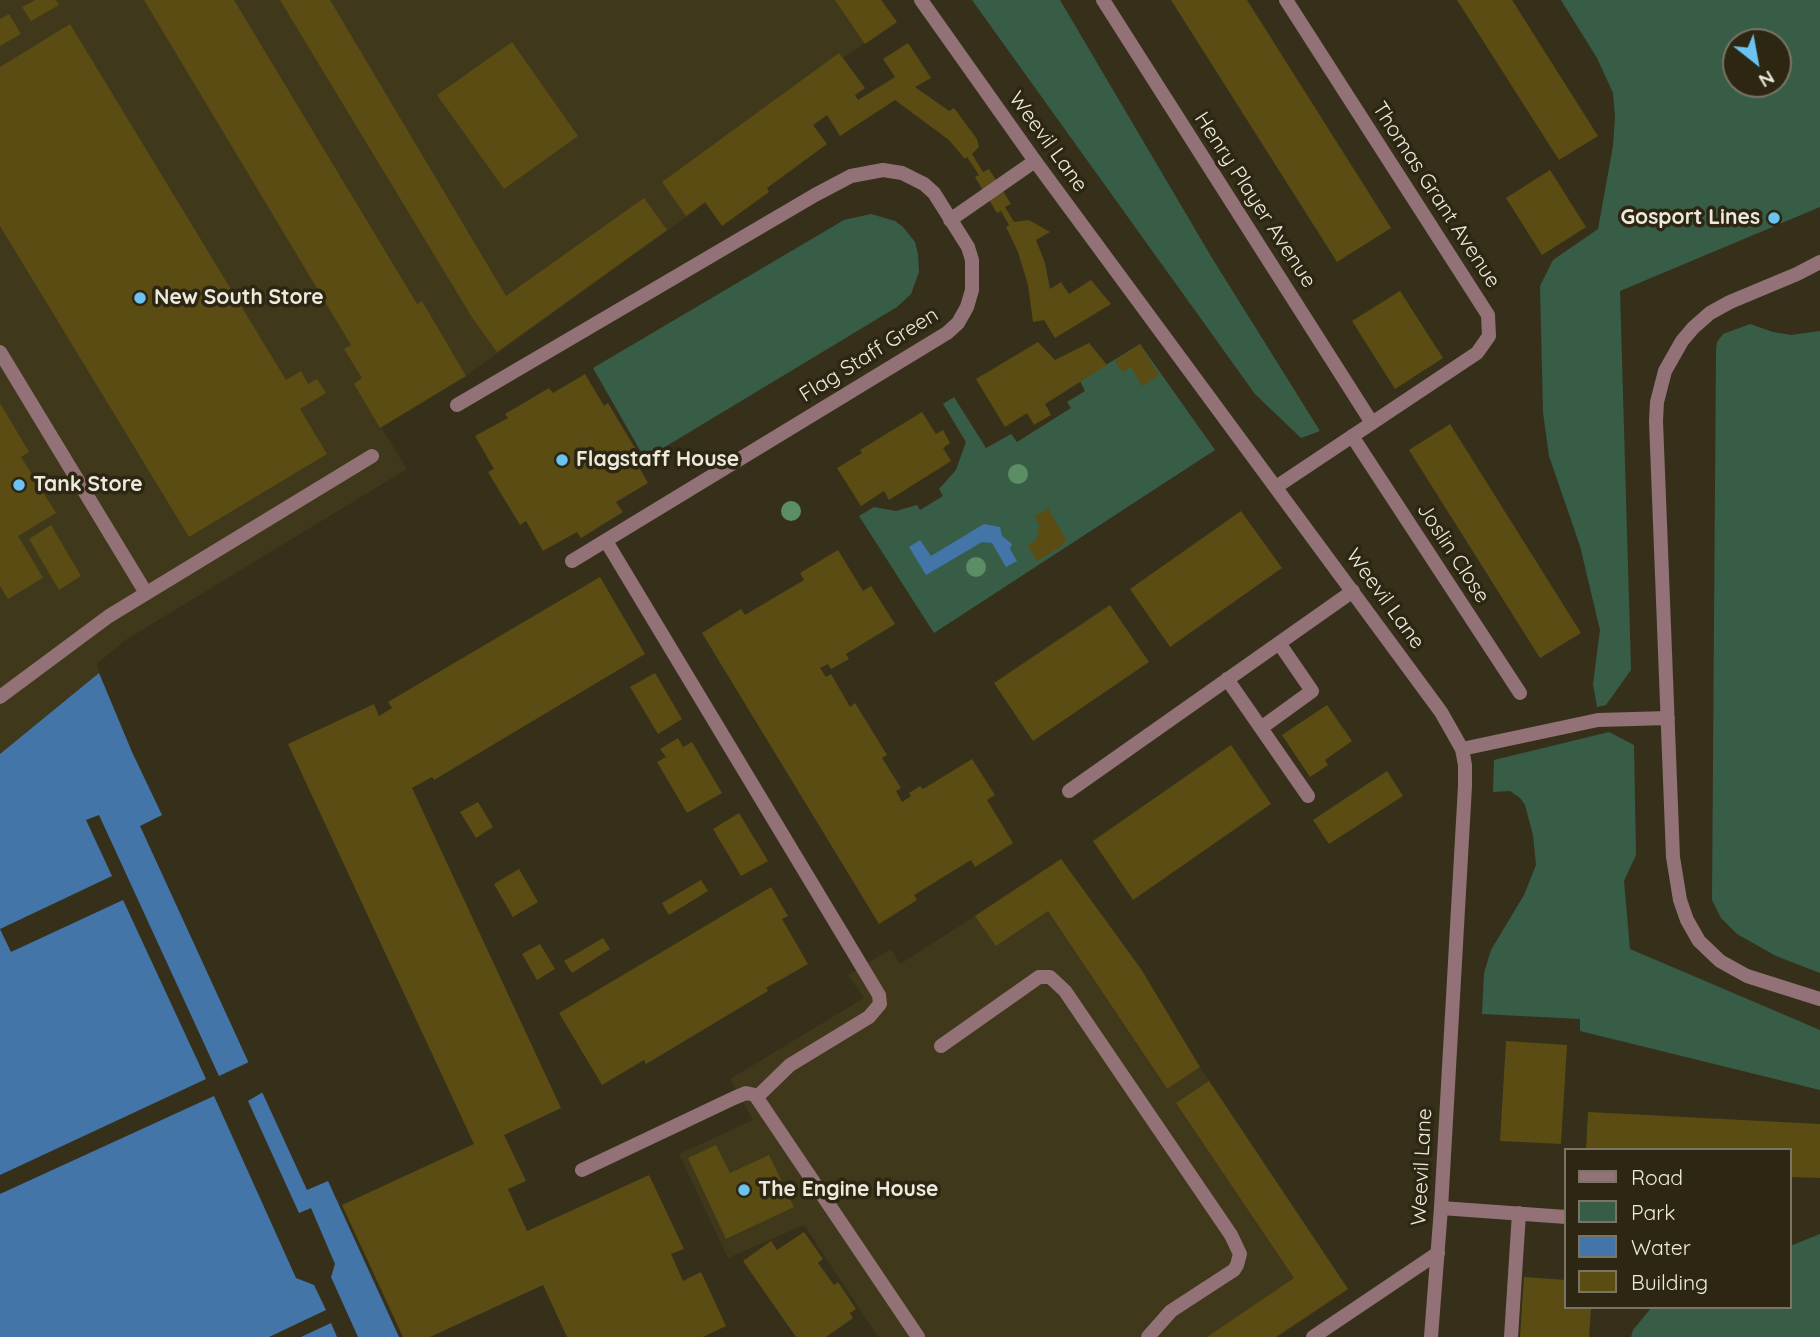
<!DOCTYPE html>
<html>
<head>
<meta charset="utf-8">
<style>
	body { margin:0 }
	#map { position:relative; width:1820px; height:1337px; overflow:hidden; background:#36301b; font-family:Quicksand,sans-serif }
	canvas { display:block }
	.legend { position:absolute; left:1564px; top:1148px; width:228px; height:161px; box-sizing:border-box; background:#2c2612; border:2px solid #797463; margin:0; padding:9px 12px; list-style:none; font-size:21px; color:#edeadd }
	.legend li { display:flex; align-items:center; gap:14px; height:35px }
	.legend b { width:35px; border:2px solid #797463 }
	.north { position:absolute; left:1722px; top:28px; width:70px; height:70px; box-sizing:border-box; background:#2c2612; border:2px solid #797463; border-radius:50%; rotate:149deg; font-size:19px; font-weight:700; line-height:28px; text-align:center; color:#edeadd }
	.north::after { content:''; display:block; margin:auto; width:24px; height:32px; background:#6ac3f1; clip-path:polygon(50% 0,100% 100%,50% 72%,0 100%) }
</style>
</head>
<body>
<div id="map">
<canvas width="1820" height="1337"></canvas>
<ul class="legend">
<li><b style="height:9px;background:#927177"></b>Road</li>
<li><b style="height:19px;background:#385d46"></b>Park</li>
<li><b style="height:19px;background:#4475a8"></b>Water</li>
<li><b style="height:19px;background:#5a4c13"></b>Building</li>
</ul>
<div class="north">N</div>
</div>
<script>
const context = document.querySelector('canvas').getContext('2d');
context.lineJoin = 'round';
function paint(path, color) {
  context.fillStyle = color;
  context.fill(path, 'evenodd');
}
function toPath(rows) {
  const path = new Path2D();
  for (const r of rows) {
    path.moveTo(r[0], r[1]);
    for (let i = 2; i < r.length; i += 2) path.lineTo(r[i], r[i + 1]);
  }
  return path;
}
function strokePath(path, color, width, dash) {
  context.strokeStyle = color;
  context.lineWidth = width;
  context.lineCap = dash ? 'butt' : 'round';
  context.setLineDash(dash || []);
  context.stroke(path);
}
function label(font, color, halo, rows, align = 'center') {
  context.font = font + ' Quicksand,sans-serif';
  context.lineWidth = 7;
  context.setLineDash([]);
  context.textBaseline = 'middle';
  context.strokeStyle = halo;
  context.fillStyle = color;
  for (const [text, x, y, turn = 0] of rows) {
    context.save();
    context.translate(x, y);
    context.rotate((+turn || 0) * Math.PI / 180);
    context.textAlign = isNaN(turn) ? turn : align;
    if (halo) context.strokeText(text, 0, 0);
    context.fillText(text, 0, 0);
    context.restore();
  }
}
const built = toPath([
	[0,0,881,0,897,22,843,58,865,88,466,376,381,427,407,469,124,641,97,664,99,673,0,754],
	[1048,911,1166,1089,1200,1067,1348,1289,1277,1337,878,1337,804,1225,728,1258,679,1154,753,1120,730,1079,864,998,848,975,891,949,900,964,975,916]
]);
const green = toPath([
	[972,0,1060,0,1212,258,1320,431,1301,438,1255,394],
	[1561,0,1820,0,1820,207,1620,291,1631,670,1606,705,1597,707,1593,684,1600,630,1580,546,1549,456,1543,412,1540,286,1553,260,1598,229,1613,146,1615,117,1613,93,1597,58],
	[1736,42,1778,42,1778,84,1736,84],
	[871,214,895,221,903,227,915,242,918,254,919,272,911,294,897,307,645,459,593,368,844,220],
	[1750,324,1773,332,1791,335,1820,331,1820,973,1776,956,1737,934,1721,918,1712,900,1716,350,1717,342,1723,334],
	[1140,344,1215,450,934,633,859,516,874,507,896,511,917,505,920,510,943,496,939,489,956,470,966,442,943,404,954,397,986,448,1011,434,1017,442,1071,408,1067,402,1085,391,1080,381],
	[1609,732,1634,745,1636,855,1624,881,1630,949,1820,1030,1820,1090,1580,1031,1580,1019,1482,1014,1484,973,1491,950,1524,895,1536,865,1533,835,1525,805,1520,798,1510,791,1493,792,1494,760],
	[1820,1234,1820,1337,1631,1337,1633,1330,1652,1307,1790,1307,1790,1246]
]);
const water = toPath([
	[984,524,1000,527,1002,536,1012,544,1010,549,1017,561,1006,567,992,543,982,542,926,575,909,547,920,540,931,556],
	[99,673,132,752,162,815,140,826,307,1190,328,1181,399,1337,0,1337,0,754]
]);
const pier = toPath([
	[99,815,219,1076,249,1062,263,1092,248,1101,299,1213,311,1208,335,1264,331,1277,358,1337,337,1337,331,1323,301,1337,269,1337,326,1310,314,1285,296,1278,214,1096,0,1194,0,1175,206,1079,123,900,11,952,0,929,112,876,86,820]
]);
const building = toPath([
	[35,0,56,0,59,5,31,21,22,7],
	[144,0,234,0,417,304,422,301,466,376,380,428,354,384,362,378,344,349,351,345],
	[280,0,330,0,506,296,644,198,667,230,497,352,473,319],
	[835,0,881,0,897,22,865,44],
	[1171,0,1247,0,1391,228,1337,262],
	[1457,0,1512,0,1598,136,1559,160],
	[9,14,21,34,0,46,0,19],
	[70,24,286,380,301,371,308,384,317,379,326,393,300,409,327,454,189,537,0,226,0,67],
	[512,42,578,136,504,189,437,95],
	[908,43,931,78,915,87,949,111,954,108,977,139,979,147,972,154,983,172,989,169,1011,204,1005,207,1014,222,1029,220,1050,232,1036,240,1045,263,1050,289,1061,282,1069,294,1091,280,1111,304,1055,338,1044,320,1033,322,1028,285,1018,252,1006,227,1009,225,1001,211,997,213,975,177,979,175,967,157,965,159,949,140,895,100,840,136,827,115,813,125,827,144,767,188,769,192,722,226,705,202,686,216,662,182,839,53,865,88,855,95,858,100,895,77,883,59],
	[1550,170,1586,227,1542,255,1506,198],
	[1400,291,1443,358,1395,389,1352,321],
	[1038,342,1055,360,1089,343,1107,365,1045,404,1051,415,1034,425,1027,413,1005,427,976,379],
	[1140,344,1159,375,1142,386,1131,367,1122,372,1115,361],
	[585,374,604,406,608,403,635,448,630,451,648,483,616,502,623,512,581,538,577,532,543,551,526,521,520,525,488,472,494,469,475,436,508,418,505,414,549,388,553,393],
	[0,403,29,452,21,457,56,513,18,536,43,578,8,599,0,586],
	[922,412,936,434,943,430,950,443,943,448,951,461,889,500,884,491,861,506,837,468,862,453,860,450],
	[1450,424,1581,633,1540,658,1409,450],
	[1048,508,1066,540,1063,545,1037,561,1028,546,1037,539,1039,524,1034,517],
	[1241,511,1282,568,1170,647,1130,589],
	[51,525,81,576,59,590,29,539],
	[838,550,863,591,871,586,895,624,846,654,849,659,831,669,828,664,820,668,826,677,831,674,850,707,855,703,887,755,882,758,901,788,896,791,902,802,911,796,909,793,920,786,923,789,972,759,995,795,987,800,1013,843,975,867,971,860,914,895,917,900,879,924,702,633,741,609,745,615,804,580,800,573],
	[600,577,645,654,434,780,432,777,412,788,561,1108,504,1135,526,1181,508,1189,527,1231,649,1175,684,1249,671,1254,683,1281,701,1272,726,1326,703,1337,567,1337,543,1285,430,1337,403,1337,342,1205,474,1144,288,744,374,704,379,716,392,708,388,702],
	[1110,605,1149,662,1033,741,994,683],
	[655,673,682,719,658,734,630,687],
	[1327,705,1352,741,1325,760,1328,765,1310,777,1282,735],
	[678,738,683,747,692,742,722,793,687,813,657,762,666,757,660,749],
	[1231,745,1271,804,1133,900,1093,841],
	[1387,771,1403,796,1329,844,1313,820],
	[478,802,493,827,476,838,460,812],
	[739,813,768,861,741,876,713,829],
	[1061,859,1141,969,1200,1067,1167,1089,1048,911,996,946,975,916],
	[519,869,538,902,513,917,494,884],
	[701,880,708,891,669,915,662,903],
	[771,887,788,916,782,919,808,964,766,988,768,991,646,1064,644,1060,602,1085,559,1013],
	[603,938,610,949,572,973,564,961],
	[540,944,555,969,537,980,522,954],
	[1506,1041,1567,1045,1561,1144,1500,1141],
	[1209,1081,1348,1289,1276,1337,1207,1337,1294,1278,1176,1103],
	[1588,1112,1820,1124,1820,1178,1790,1177,1790,1150,1586,1150],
	[716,1145,730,1173,769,1155,794,1207,726,1239,688,1158],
	[804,1232,823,1259,818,1263,834,1285,838,1282,856,1309,850,1313,853,1318,826,1337,796,1337,743,1261,771,1241,777,1250],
	[1524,1277,1566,1280,1566,1307,1591,1307,1589,1337,1520,1337]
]);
const service = toPath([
	[950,220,1035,161],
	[1820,262,1797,274,1730,302,1710,313,1693,328,1682,341,1665,371,1657,402,1656,421,1673,857,1680,900,1687,920,1699,941,1720,961,1747,976,1820,999],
	[457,405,815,195,851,176,883,170,902,173,924,184,934,193,968,247,972,260,972,290,967,307,958,323,947,333,572,561],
	[606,541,879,995,880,1004,869,1017,790,1065,757,1097],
	[1227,679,1308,796],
	[1261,728,1312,691,1279,643],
	[1462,749,1598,720,1668,718],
	[1069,791,1353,591],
	[941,1046,1039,977,1050,977,1065,991,1231,1235,1240,1254,1237,1265,1234,1270,1171,1311,1148,1337],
	[1441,1208,1566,1217],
	[1313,1337,1438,1253],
	[1511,1337,1519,1213]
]);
const minor = toPath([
	[921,0,1035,161,1441,712,1462,749,1465,765,1465,786,1441,1208,1431,1337],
	[1103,0,1372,423],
	[0,352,146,593],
	[1352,436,1520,693],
	[1276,487,1477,353,1489,336,1488,315,1286,0],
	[0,697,109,616,372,456],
	[582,1170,734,1098,746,1093,755,1095,918,1337]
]);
const trees = [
	[1018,474],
	[791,511],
	[976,567]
];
const markers = [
	[1774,218,7,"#6ac3f1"],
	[140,298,7,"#6ac3f1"],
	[562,460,7,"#6ac3f1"],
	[19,485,7,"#6ac3f1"],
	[744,1190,7,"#6ac3f1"]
];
const streetNames = [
	["Weevil Lane",1048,142,54],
	["Thomas Grant Avenue",1436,195,57],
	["Henry Player Avenue",1255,200,57],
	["Flag Staff Green",869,355,-32],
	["Joslin Close",1453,553,57],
	["Weevil Lane",1385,599,54],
	["Weevil Lane",1422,1167,-87]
];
const poiNames = [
	["Gosport Lines",1760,218,"right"],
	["New South Store",154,298],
	["Flagstaff House",576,460],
	["Tank Store",33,485],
	["The Engine House",758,1190]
];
paint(built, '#3f381b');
paint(green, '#385d46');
paint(water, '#4475a8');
paint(pier, '#36301b');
paint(building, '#5a4c13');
strokePath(service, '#927177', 14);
strokePath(minor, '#927177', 14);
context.fillStyle = '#5b8e64';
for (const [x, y] of trees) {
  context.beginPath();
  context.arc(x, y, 10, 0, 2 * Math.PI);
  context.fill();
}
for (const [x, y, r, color] of markers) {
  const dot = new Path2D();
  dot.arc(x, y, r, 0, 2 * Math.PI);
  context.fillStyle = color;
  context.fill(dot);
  strokePath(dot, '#2c2612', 2.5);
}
label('21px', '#edeadd', '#2c2612', streetNames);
label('bold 21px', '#edeadd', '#2c2612', poiNames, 'left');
</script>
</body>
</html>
